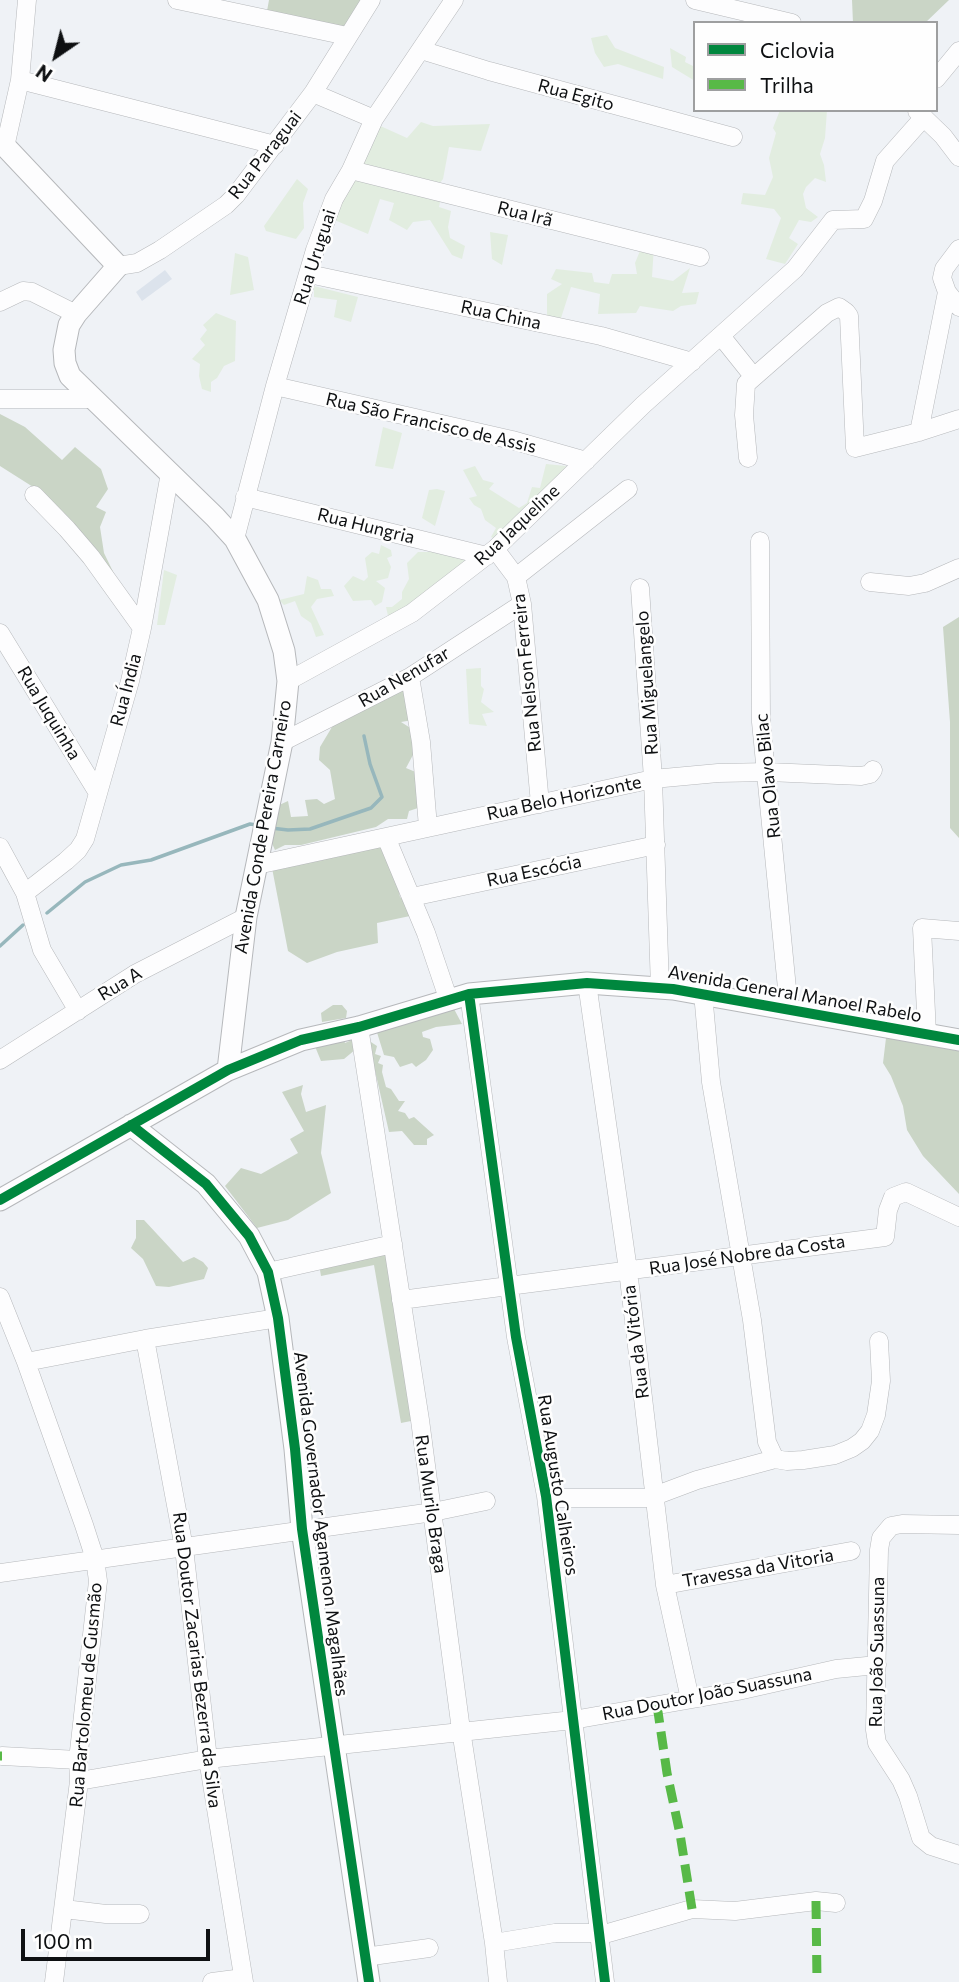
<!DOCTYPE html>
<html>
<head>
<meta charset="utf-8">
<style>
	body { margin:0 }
	#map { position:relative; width:959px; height:1982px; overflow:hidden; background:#eff2f6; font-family:Commissioner,sans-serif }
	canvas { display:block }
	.legend { position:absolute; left:693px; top:21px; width:245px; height:91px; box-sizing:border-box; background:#fefefe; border:2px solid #9e9fa0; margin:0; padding:9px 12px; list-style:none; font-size:21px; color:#0e1012 }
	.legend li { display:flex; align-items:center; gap:14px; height:35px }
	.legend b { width:35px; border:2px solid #9e9fa0 }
	.north { position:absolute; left:21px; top:21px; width:70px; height:70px; -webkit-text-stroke:5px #fefefe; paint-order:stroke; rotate:215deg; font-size:19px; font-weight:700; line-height:28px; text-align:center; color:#0e1012 }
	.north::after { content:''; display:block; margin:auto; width:24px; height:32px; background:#0e1012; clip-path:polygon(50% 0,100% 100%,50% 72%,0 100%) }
	.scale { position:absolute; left:21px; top:1929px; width:189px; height:32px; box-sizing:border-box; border:4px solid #0e1012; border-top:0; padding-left:9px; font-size:21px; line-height:24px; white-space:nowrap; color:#0e1012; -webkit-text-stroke:5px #fefefe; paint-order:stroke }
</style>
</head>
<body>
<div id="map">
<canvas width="959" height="1982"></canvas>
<ul class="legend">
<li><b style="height:9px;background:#00873e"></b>Ciclovia</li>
<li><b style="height:9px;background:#58b947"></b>Trilha</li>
</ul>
<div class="north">N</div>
<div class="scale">100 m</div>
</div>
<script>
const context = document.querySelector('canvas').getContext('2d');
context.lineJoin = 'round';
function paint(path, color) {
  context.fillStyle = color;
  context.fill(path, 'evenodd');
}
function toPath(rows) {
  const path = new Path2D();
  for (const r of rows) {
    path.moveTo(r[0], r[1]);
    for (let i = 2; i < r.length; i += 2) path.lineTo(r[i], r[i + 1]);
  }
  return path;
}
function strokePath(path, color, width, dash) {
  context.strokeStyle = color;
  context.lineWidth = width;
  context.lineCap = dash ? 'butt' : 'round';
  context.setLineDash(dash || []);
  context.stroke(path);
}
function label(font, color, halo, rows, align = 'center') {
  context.font = font + ' Commissioner,sans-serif';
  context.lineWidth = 5;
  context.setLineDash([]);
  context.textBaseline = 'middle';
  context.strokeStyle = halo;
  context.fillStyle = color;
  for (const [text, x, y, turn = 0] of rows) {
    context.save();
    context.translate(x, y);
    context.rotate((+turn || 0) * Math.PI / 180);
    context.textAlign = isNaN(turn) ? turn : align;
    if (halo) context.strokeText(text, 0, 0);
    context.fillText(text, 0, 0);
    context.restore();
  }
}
const built = toPath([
	[165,270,172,279,142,301,136,292]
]);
const green = toPath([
	[607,35,615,48,664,67,663,79,618,64,604,67,595,53,591,38],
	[670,48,686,57,685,62,695,67,695,81,672,67],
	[780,110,827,110,825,138,820,154,824,165,826,182,815,178,806,187,803,194,806,208,818,217,811,222,799,220,789,238,798,244,785,264,766,259,781,218,774,209,741,204,743,193,765,195,773,177,769,158,776,133,773,128],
	[421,122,433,126,490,124,481,151,449,147,443,179,436,188,359,165,376,124,407,138],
	[352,175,441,198,439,207,451,211,448,227,450,238,465,246,462,259,452,255,430,220,413,222,407,230,389,220,394,203,380,199,368,234,332,219],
	[297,179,308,189,303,203,304,228,296,239,266,231,264,226],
	[490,232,508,235,502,265,492,259],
	[642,246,654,246,652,277,673,281,690,268,682,293,699,292,696,304,681,306,673,311,640,306,636,313,598,314,600,294,571,287,561,318,547,316,547,294,562,284,551,279,556,269,592,273,594,282,609,284,612,274,637,274,635,263],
	[235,253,248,257,254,290,230,295],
	[314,286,358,297,351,322,334,317,337,300,314,297],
	[216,313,236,321,235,361,224,366,217,378,211,382,211,392,202,389,199,376,200,364,192,359,205,345,200,339,207,330,203,325],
	[383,427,402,433,393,469,375,466],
	[546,464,566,466,562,484,500,542,491,537,496,528,485,520,481,509,474,505,469,498,477,496,463,470,475,466,483,480,494,483,489,489,519,508,527,503,532,487,540,488],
	[437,489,445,491,435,526,422,518,429,490],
	[381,545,391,550,392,556,387,558,391,567,388,578,376,581,385,588,382,602,375,606,371,600,353,601,344,586,353,576,364,581,368,577,365,558,372,552,379,554],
	[418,552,437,552,464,559,469,571,389,620,386,607,392,607,402,599,402,592,409,579,407,563],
	[164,570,177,575,165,625,157,625],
	[307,576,318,580,321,589,331,589,334,596,317,599,311,607,324,635,316,637,311,623,301,616,295,601,284,605,279,600,304,594],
	[481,668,481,686,484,689,481,702,494,712,482,714,487,726,469,724,466,669],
	[295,1368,308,1368,311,1394,300,1398]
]);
const forest = toPath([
	[269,0,366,0,344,32,267,11],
	[852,0,949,0,925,23,853,23],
	[0,414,25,427,62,460,75,447,101,469,108,489,96,507,106,512,100,527,104,553,119,584,41,492,0,466],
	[959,617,959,838,950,828,950,722,943,627],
	[410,684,413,720,401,722,423,736,406,768,418,773,418,808,409,811,407,819,388,819,376,827,301,845,285,845,275,850,270,839,277,806,288,801,291,817,308,816,305,800,317,799,324,804,335,799,330,770,319,760,320,747,335,722],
	[377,838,397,880,400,897,406,901,410,916,377,923,378,943,337,952,307,963,288,951,272,868],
	[333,1005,342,1005,347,1011,346,1018,322,1022,321,1013],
	[454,1009,462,1024,436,1027,422,1032,423,1037,430,1039,433,1050,426,1060,416,1067,412,1063,400,1067,394,1057,384,1055,375,1026],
	[342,1035,345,1043,352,1040,356,1049,344,1059,321,1061,314,1044],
	[886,1038,959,1051,959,1194,923,1156,907,1130,903,1106,891,1076,883,1063],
	[368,1040,377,1046,375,1054,381,1056,378,1063,383,1065,382,1072,386,1087,391,1089,399,1101,405,1101,398,1111,405,1113,409,1119,414,1117,434,1135,427,1139,427,1145,414,1145,402,1131,389,1132],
	[303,1085,301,1094,306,1112,326,1105,321,1153,331,1193,288,1220,257,1228,225,1186,241,1168,261,1174,298,1153,290,1139,304,1131,282,1092],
	[136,1220,144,1220,183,1262,194,1257,203,1262,208,1268,204,1279,169,1287,156,1286,143,1259,131,1248,136,1238],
	[389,1247,411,1421,401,1423,374,1265,321,1276,319,1264]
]);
const stream = toPath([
	[271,828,288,830,310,829,371,808,382,797,370,764,364,736],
	[47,913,85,882,121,865,151,860,250,824,256,825],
	[0,946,23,925]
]);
const minor = toPath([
	[177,0,347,36],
	[695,0,792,23],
	[421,50,489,71,733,137],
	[936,79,959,51],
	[20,80,275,145],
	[313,93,374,119],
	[917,111,943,136,959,157],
	[5,147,20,80,27,0],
	[351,170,700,257],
	[959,249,944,269,942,278,947,292,959,307],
	[118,266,137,263,160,250,226,205,236,195,313,93,371,0],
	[309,274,601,336,692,362],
	[0,302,23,291,32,292,76,314],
	[721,336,753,376],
	[275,386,512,440,586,461],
	[0,399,91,399],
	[919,432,947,292],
	[748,458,744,415,746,384,827,313,839,307,846,312,849,316,855,448,919,432,959,419],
	[245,497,487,556],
	[235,539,275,386,315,250,334,199,351,170,374,119,454,0],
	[760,541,761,722,789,1009],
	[495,549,516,577,522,604,540,804],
	[516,577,628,489],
	[870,582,909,586,925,583,959,568],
	[640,588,653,779,660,988],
	[142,628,170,473],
	[0,633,98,793],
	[410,677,421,742,428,827],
	[288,681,412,613,495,549,643,405,795,269,833,220,864,219,873,201,885,161,924,117],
	[282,742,410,677,522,604],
	[386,837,426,933,449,1001],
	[0,847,25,893,42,950,78,1011],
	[257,865,653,779,718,773,768,772,861,776,870,774,873,770],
	[25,893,66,861,78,850,85,839,130,681,142,628,91,557,67,529,34,495],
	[412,897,656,845],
	[587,983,628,1270,665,1585,690,1699],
	[703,993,711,1082,752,1320,767,1442,775,1459],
	[469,994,516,1337,546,1496,605,1982],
	[359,1027,420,1420,461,1730,494,1943,498,1982],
	[927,1034,922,928,959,931],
	[0,1060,135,974,246,917],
	[268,1272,393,1244],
	[0,1297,26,1362,84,1525,95,1559,98,1581,78,1760,79,1781,54,1982],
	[401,1300,885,1237,888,1210,893,1197,906,1192,959,1217],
	[145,1339,184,1548,208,1759,244,1982],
	[26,1362,145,1339,278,1318],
	[547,1498,649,1498,697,1480,775,1459,787,1461,803,1460,835,1455,852,1448,862,1441,870,1431,876,1415,881,1381,879,1341],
	[959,1525,902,1524,891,1526,881,1538,879,1550,875,1730,877,1743,901,1780,908,1796,921,1838,931,1846,959,1855],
	[0,1573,433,1512,486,1501],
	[665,1585,851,1551],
	[2,1756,78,1760],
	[79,1781,208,1759,573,1720,738,1691,836,1669,877,1665],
	[64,1909,106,1914,140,1914],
	[494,1943,555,1933,608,1933,692,1909,735,1911,816,1901,836,1903],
	[365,1957,429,1948],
	[212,1982,243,1978]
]);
const major = toPath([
	[0,141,118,266,76,314,69,325,64,350,65,363,70,376,215,517,235,539,268,600,284,651,288,681,282,742,246,917,228,1070],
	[131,1125,206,1184,249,1236,268,1272,278,1318,295,1449,302,1529,369,1982],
	[0,1200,228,1070,301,1040,359,1027,469,994,587,983,673,989,959,1040]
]);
const quiet = toPath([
	[657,1705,667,1773,680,1834,692,1909],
	[0,1756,2,1756],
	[816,1901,817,1982]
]);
const cycleway = toPath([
	[469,994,516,1337,546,1496,605,1982],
	[131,1125,206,1184,249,1236,268,1272,278,1318,295,1449,302,1529,369,1982],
	[0,1200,228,1070,301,1040,359,1027,469,994,587,983,673,989,959,1040]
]);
const streetNames = [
	["Rua Egito",576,95,15],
	["Rua Paraguai",265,155,-52],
	["Rua Irã",525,214,14],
	["Rua Uruguai",315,257,-72],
	["Rua China",501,315,12],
	["Rua São Francisco de Assis",431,423,13],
	["Rua Jaqueline",517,525,-43],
	["Rua Hungria",366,526,14],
	["Rua Nelson Ferreira",527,673,-96],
	["Rua Nenufar",404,677,-30],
	["Rua Miguelangelo",647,683,-94],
	["Rua Índia",126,690,-75],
	["Rua Juquinha",49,713,59],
	["Rua Olavo Bilac",768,776,-96],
	["Rua Belo Horizonte",564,798,-12],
	["Avenida Conde Pereira Carneiro",263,827,-80],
	["Rua Escócia",534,871,-12],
	["Rua A",120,984,-31],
	["Avenida General Manoel Rabelo",795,994,10],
	["Rua José Nobre da Costa",747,1255,-8],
	["Rua da Vitória",636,1342,-97],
	["Rua Augusto Calheiros",558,1485,81],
	["Rua Murilo Braga",431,1504,82],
	["Avenida Governador Agamenon Magalhães",321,1524,83],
	["Travessa da Vitoria",758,1568,-10],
	["Rua João Suassuna",877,1652,-89],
	["Rua Doutor Zacarias Bezerra da Silva",197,1660,83],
	["Rua Doutor João Suassuna",707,1694,-11],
	["Rua Bartolomeu de Gusmão",86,1695,-85]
];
paint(built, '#dce3ec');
paint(green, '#e2ede0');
paint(forest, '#cad5c6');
strokePath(stream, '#97b7bc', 3.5);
strokePath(minor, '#b6b8bb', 19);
strokePath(major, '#b6b8bb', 23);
strokePath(minor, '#fdfdfe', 18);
strokePath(major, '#fdfdfe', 21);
strokePath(quiet, '#58b947', 9, [18, 9]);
strokePath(cycleway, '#00873e', 10);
label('18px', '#0e1012', '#fefefe', streetNames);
</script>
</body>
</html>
